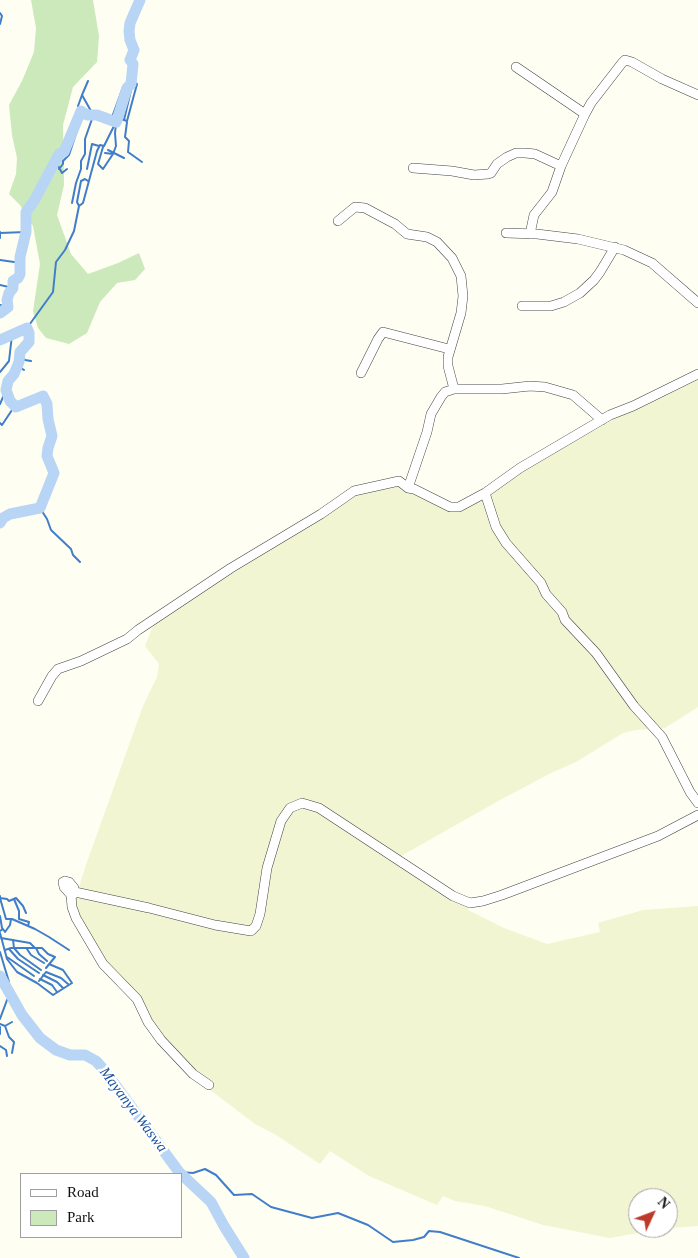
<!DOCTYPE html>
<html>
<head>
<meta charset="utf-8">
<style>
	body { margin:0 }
	#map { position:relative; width:698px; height:1258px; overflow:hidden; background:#fffef2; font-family:Georgia,serif }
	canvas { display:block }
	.legend { position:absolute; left:20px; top:1173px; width:162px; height:65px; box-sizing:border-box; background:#fff; border:1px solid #9f9f9f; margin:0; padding:6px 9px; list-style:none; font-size:15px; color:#0f0f0f }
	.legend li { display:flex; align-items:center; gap:10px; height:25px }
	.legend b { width:25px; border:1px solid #9f9f9f }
	.north { position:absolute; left:628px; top:1188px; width:50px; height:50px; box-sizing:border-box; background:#fff; border:1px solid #9f9f9f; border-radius:50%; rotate:47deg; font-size:14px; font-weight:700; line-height:20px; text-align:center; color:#0f0f0f }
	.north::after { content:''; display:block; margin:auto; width:18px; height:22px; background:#bd3929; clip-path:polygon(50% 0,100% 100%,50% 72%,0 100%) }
</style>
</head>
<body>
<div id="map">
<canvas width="698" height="1258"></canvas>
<ul class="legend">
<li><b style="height:6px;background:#fff"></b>Road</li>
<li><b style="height:14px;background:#cce9bc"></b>Park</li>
</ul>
<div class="north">N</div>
</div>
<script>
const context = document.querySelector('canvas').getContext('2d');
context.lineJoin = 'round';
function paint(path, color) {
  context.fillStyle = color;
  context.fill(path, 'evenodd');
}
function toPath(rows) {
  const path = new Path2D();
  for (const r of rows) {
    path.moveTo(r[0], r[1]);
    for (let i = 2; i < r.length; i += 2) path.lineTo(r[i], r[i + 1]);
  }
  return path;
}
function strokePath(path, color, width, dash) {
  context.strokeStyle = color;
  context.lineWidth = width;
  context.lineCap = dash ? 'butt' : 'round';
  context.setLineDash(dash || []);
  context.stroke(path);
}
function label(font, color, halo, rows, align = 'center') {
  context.font = font + ' Georgia,serif';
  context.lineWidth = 5;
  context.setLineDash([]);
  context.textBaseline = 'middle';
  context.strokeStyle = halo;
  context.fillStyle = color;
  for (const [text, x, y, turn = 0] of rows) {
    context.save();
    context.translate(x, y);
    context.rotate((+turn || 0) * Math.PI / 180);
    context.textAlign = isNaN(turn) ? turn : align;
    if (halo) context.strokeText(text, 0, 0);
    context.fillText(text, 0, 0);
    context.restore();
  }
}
const farmland = toPath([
	[698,377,698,707,665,728,636,730,623,733,576,762,551,773,500,800,394,860,470,904,468,910,504,928,547,944,600,932,598,923,643,910,698,906,698,1226,660,1229,610,1238,543,1225,485,1206,455,1201,443,1196,437,1205,369,1176,330,1151,320,1164,276,1135,255,1124,193,1077,135,999,110,977,71,911,87,862,143,706,157,677,159,664,145,646,154,623,359,493,397,485,452,511,459,510,542,460,627,412],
	[638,1198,668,1198,668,1228,638,1228]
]);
const green = toPath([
	[31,0,93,0,99,36,97,62,73,87,63,125,64,185,57,215,71,254,88,274,118,263,139,253,145,269,135,280,117,283,100,302,87,333,69,344,46,338,38,328,33,311,40,264,33,226,20,205,9,194,16,174,17,158,12,135,9,105,22,81,34,52,36,28]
]);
const stream = toPath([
	[0,13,2,16,0,24],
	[81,111,78,106,82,95],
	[118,118,127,121,137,84,132,81],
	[111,120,123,87,127,88],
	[124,120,132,86,131,84],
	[127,122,125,137,129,141,128,152,142,162],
	[103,147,98,164,103,169,113,154,116,146,115,133,116,124],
	[108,150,124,158],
	[105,153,113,154],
	[56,162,62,173,67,169],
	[59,169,63,164,63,161,69,155,82,116,92,119,91,111,82,95,88,81],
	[87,169,92,144,99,146],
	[72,203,76,183,81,169,81,161,85,154,85,139,92,119,99,119,99,116],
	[79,206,77,202,81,181,85,179,88,181],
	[0,232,0,238],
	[0,233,26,232],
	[0,260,21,263],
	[0,285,13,288],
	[0,305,8,307],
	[27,328,53,292,56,262,65,250,74,231,79,206,83,203,97,151,100,145,104,146,116,122],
	[20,355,25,360,31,361],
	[18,366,24,370],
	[0,372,9,361,12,335],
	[0,404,6,390],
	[0,423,2,425,12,410,13,404],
	[40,508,47,519,51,530,71,549,73,555,80,562],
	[0,896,0,898,7,899,9,901,16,898,23,906,26,913],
	[0,898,6,919,12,919,35,929,49,937,69,950],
	[14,899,19,911,19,919,29,922,28,926],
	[0,916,2,928],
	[0,931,3,929,5,932,10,925,11,919],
	[0,933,7,959,17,972,37,983,53,995,72,983,63,970,49,964],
	[1,938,30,943,35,948],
	[13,940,14,948,20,955,41,970],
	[36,948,39,954,47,961],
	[9,949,18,959,39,973],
	[27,949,31,955,44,963],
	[5,950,11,948,42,948,48,954,55,957,46,968],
	[0,952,9,982,7,985],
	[7,957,34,976],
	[43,975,57,982,63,988],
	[40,979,52,985,57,992],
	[39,981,46,972,61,978,68,984],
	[0,1019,7,1000,11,994],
	[0,1024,5,1026,12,1022],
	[5,1026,9,1037,14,1042,12,1053],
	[0,1027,0,1034],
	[0,1046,6,1050,7,1056],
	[179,1172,193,1173,205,1169,216,1175,234,1195,252,1194,271,1207,312,1218,338,1213,368,1225,393,1242,413,1240,424,1237,429,1231,440,1232,519,1258]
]);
const river = toPath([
	[0,313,8,307,7,300,9,293,13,288,13,281,18,278,20,274,20,257,26,232,26,212,34,201,59,154,64,152,81,111,87,115,97,115,116,122,117,120,127,88,131,84,133,64,130,60,134,50,130,40,129,31,130,23,140,0],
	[0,340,27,328,29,333,29,342,20,352,19,362,14,374,8,381,6,390,10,401,16,407,43,396,47,404,48,419,52,436,48,448,47,456,54,473,40,508,10,514,3,518,0,523],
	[0,976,22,1015,40,1038,56,1050,70,1055,85,1055,96,1061,105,1071,179,1172,211,1202,224,1226,244,1258]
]);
const minor = toPath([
	[516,67,585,114],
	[413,168,452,171,474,175,488,174,491,173,497,164,507,157,516,153,525,153,535,154,561,166],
	[338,221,355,207,365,208,395,224,407,234,427,237,437,242,452,258,461,276,463,296,461,313,448,357,448,366,454,389],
	[506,233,537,234,578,239,624,250,652,263,698,303],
	[530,234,534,215,552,192,561,166,585,114,591,103,622,63,625,60,632,62,662,79,698,95],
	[522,306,551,306,564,302,580,293,594,280,600,272,615,247],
	[361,373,378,339,383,332,449,349],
	[408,488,427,432,431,414,441,397,445,392,454,389,502,389,530,386,545,387,573,395,602,420],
	[485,493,496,527,506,543,541,583,546,594,562,612,565,620,596,653,634,706,662,737,690,792,698,803],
	[38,701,52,676,58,669,81,661,127,639,138,630,231,568,321,514,354,491,399,481,408,488,414,489,450,507,459,507,485,493,520,468,610,415,633,406,698,374],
	[65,881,69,882,74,888,74,894,71,895,64,887,63,882,65,881],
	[75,892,149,908,215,925,251,931,256,926,260,914,267,868,281,821,290,808,302,803,319,808,453,896,470,903,483,901,502,895,658,836,698,815],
	[71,895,72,907,76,918,103,964,137,999,148,1022,161,1040,193,1074,209,1085]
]);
const waterNames = [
	["Mayanya Waswa",133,1110,53]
];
paint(farmland, '#f2f5d2');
paint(green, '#cce9bc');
strokePath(stream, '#407ecb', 2);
strokePath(river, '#b8d5f5', 11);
strokePath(minor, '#424242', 10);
strokePath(minor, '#fff', 9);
label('italic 15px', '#1a51a0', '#fff', waterNames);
</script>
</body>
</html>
